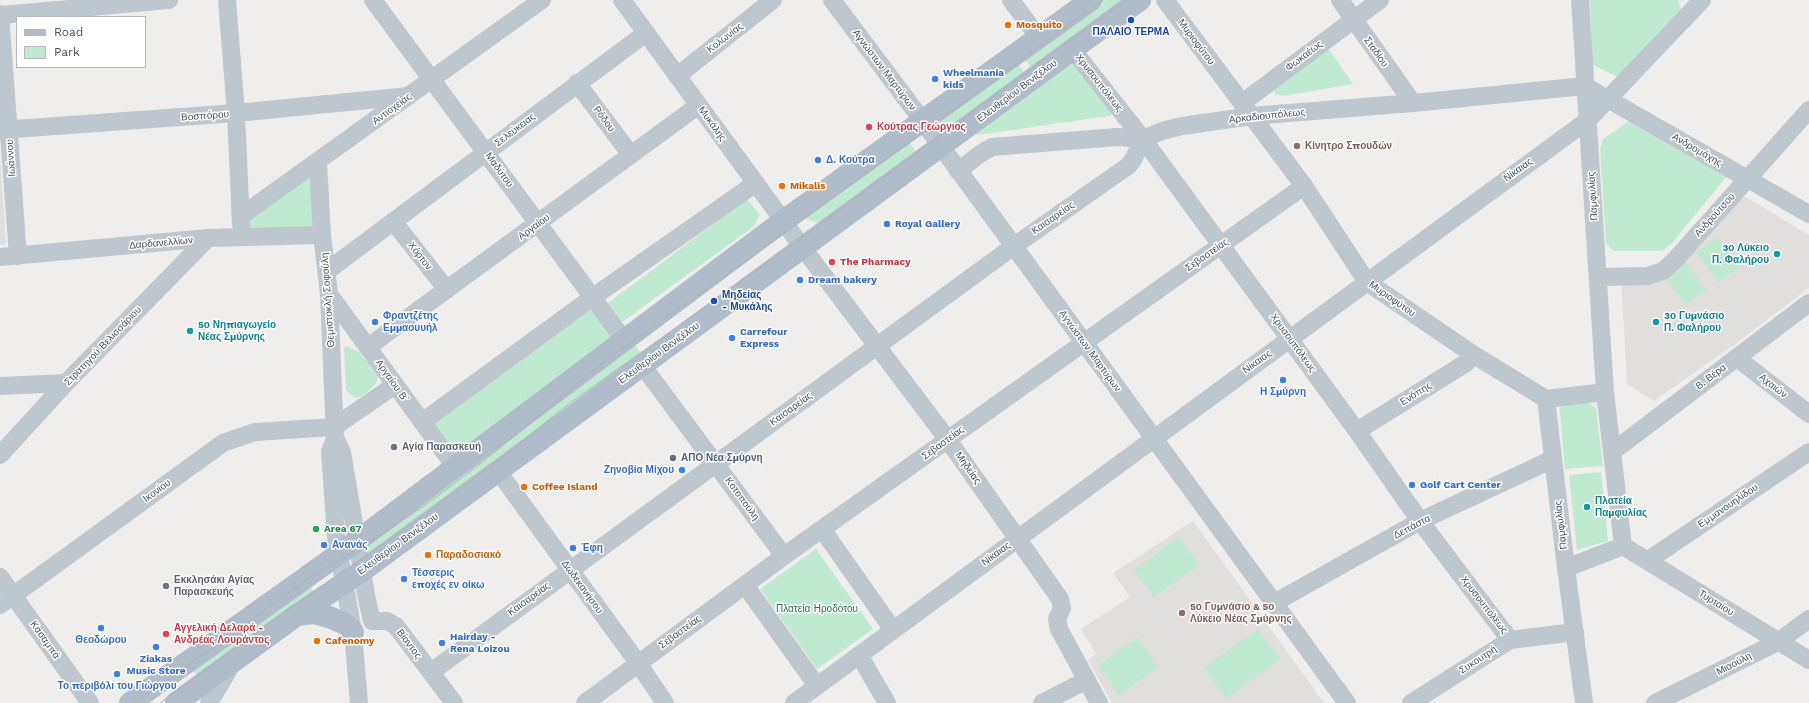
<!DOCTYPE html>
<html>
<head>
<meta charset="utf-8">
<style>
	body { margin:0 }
	#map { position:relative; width:1809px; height:703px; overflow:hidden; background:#f0eded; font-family:"Work Sans",sans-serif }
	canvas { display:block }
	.legend { position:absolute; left:16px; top:16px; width:130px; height:52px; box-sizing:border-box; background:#fff; border:1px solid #b5b9bc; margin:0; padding:5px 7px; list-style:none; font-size:12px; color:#475058 }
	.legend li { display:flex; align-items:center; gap:8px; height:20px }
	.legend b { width:20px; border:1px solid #b5b9bc }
</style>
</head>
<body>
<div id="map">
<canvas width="1809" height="703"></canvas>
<ul class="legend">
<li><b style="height:5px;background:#b0bcc9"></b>Road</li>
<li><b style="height:11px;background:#c0e9d1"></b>Park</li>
</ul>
</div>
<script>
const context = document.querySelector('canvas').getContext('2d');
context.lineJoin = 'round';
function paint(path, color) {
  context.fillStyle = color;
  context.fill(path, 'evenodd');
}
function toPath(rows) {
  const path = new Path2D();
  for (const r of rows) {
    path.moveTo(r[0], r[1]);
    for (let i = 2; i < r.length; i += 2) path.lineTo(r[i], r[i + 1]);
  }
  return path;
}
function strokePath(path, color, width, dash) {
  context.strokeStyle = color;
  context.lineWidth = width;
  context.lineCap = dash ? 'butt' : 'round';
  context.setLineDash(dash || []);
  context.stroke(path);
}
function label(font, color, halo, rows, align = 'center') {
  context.font = font + ' "Work Sans",sans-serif';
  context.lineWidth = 3;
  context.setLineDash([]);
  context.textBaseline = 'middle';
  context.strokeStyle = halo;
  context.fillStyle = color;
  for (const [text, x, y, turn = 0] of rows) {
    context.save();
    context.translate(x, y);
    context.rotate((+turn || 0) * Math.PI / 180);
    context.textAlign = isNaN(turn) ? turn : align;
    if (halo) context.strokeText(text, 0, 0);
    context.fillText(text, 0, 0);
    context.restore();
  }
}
const education = toPath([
	[0,152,6,245,0,245],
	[1741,194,1809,235,1809,288,1738,342,1654,401,1627,384,1621,274,1672,267],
	[1193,521,1324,703,1112,703,1088,660,1096,654,1081,629,1130,597,1113,573]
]);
const green = toPath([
	[1097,0,1136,0,1035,73,1022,55],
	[1590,0,1678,0,1681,9,1617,77,1592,64],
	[1328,48,1353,84,1283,96,1275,94,1274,90],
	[1014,59,1029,78,953,136,937,116],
	[1072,59,1115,115,978,135,974,132],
	[1628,122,1637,124,1727,176,1672,243,1662,251,1614,251,1606,244,1600,149,1603,139],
	[908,140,919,156,825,225,800,217],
	[318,162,322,235,240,228],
	[747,199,760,215,753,227,622,322,608,303],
	[1717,237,1739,267,1719,282,1696,252],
	[1684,261,1706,290,1686,305,1664,276],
	[592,309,618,338,456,462,431,425],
	[631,340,646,360,368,563,365,540],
	[347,346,359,352,377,375,377,381,375,385,362,396,355,398,346,390,344,348],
	[1586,400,1596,408,1603,466,1565,469,1559,403],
	[1601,472,1608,541,1577,550,1569,475],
	[1179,537,1199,565,1154,597,1134,570],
	[816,549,873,629,817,669,760,589],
	[305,579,319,599,201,681,189,664],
	[1258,629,1280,659,1226,698,1204,668],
	[1137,637,1158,667,1119,695,1098,665]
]);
const minor = toPath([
	[227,0,236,113,241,225],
	[373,0,624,340],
	[622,0,803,248,948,440,1060,599,1062,608,1057,619,1059,629,1099,703],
	[832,0,916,112,1347,703],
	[1011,0,1039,38],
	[1165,0,1242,103],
	[1340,0,1413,103],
	[1380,0,1242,103,1304,186,1367,282,1474,355,1546,399],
	[0,14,18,256],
	[1,15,169,0],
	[1072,49,1143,139,1357,431,1420,521,1510,640],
	[677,76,773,0],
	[577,83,631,155],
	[0,130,236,113,409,96],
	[318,162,322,235,329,294,335,438,342,452,366,595,372,621],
	[958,171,980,154,992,147,1117,137,1143,139,1162,131,1182,126,1252,116,1413,103,1585,86,1809,214],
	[241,216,542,0],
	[393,221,447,290],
	[0,257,208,238,322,235],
	[327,271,646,33],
	[1599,277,1647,276,1663,271,1675,260,1809,110],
	[329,294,455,467],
	[368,347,699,105],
	[1737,358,1809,414],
	[642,365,784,556],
	[0,386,66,383],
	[422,422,593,297,756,183],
	[1357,431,1466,363,1474,355],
	[335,439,330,452,336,536,353,632,359,703],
	[1612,452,1809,303],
	[0,455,66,383,208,238],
	[498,471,638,663,665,703],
	[822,529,893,630],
	[1623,546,1809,660],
	[1647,561,1809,452],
	[1566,568,1623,546,1605,392,1580,0],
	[0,577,90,703],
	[745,585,817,686],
	[1274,603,1420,521,1553,459],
	[0,605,223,443,255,432,334,427,395,385],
	[372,621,387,621,396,626,454,703],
	[859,655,887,703],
	[431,672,1014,246,1128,166,1133,160,1143,139],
	[209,703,232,664],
	[585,703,784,556,1304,186],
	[794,703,1588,120,1702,0],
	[1042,703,1087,680],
	[1411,703,1510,640,1575,632],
	[1584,703,1566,568,1546,399,1605,392],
	[1655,703,1778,642,1809,619]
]);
const major = toPath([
	[297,615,314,613,329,617,341,622,348,626,353,632],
	[130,703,357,541,783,221,1091,0],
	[176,703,297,615,362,571,1140,0]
]);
const tram = toPath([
	[135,703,311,577,387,531,431,501,485,460,605,361,774,241,1103,0],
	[160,703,292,607,411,525,491,466,570,403,798,241,1028,71,1127,0]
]);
const markers = [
	[1131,20,4,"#1a4fb4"],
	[1008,25,4,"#e8710a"],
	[935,79,4,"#3f7fe0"],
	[869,127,4,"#e0444e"],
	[1297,146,4,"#8d6e63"],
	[818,160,4,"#3f7fe0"],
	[782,186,4,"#e8710a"],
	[887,224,4,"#3f7fe0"],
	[1777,254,4,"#0f9aa8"],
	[832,262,4,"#e0444e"],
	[800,280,4,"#3f7fe0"],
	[714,301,4,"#1a4fb4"],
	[375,322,4,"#3f7fe0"],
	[1656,322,4,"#0f9aa8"],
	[190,331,4,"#0f9aa8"],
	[732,338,4,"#3f7fe0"],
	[1283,380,4,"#3f7fe0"],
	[394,447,4,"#6b7280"],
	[673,458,4,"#5c6f8a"],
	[682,470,4,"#3f7fe0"],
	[1412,485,4,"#3f7fe0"],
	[524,487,4,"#e8710a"],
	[1587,507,4,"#0f9aa8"],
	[316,529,4,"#2e9e5b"],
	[324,545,4,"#3f7fe0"],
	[573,548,4,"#3f7fe0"],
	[428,555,4,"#e8710a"],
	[404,579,4,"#3f7fe0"],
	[166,586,4,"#6b7280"],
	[1182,613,4,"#8d6e63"],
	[101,628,4,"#3f7fe0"],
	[166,634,4,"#e0444e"],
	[317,641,4,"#e8710a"],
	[442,643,4,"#3f7fe0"],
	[156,647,4,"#3f7fe0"],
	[117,674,4,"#3f7fe0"]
];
const foodNames = [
	["Mosquito",1016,25],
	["Mikalis",790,186],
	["Coffee Island",532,487],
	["Παραδοσιακό",436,555],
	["Cafenomy",325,641]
];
const transitNames = [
	["ΠΑΛΑΙΟ ΤΕΡΜΑ",1131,32],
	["Μηδείας",722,295,"left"],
	["- Μυκάλης",722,307,"left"]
];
const streetNames = [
	["Κολωνίας",725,38,-38],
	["Μυριοφύτου",1196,42,53],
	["Σταδίου",1376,52,55],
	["Φωκαέως",1304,56,-37],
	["Αγνώστων Μαρτύρων",884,70,53],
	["Χρυσουπόλεως",1099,83,52],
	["Ελευθερίου Βενιζέλου",1017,91,-37],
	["Αντιοχείας",392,109,-36],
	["Βοσπόρου",205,116,-4],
	["Αρκαδιουπόλεως",1267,116,-6],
	["Ρόδου",604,119,53],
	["Μυκάλης",712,124,54],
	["Σελεύκειας",515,130,-37],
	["Ανδρομάχης",1697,150,30],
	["Ιωάννου",11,158,-94],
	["Μαδύτου",499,170,54],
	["Νίκαιας",1518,170,-36],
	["Παμφυλίας",1593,196,-94],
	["Ανδρούτσου",1715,215,-48],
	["Καισαρείας",1053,218,-35],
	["Αργαίου",534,227,-36],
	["Δαρδανελλίων",161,243,-5],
	["Σεβαστείας",1207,255,-35],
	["Χόρτον",420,256,52],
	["Μυριοφύτου",1392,299,35],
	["Θεμιστοκλή Σοφούλη",328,300,-94],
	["Χρυσουπόλεως",1293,343,54],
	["Στρατηγού Βελισσάριου",103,346,-46],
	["Αγνώστων Μαρτύρων",1090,351,54],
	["Ελευθερίου Βενιζέλου",659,353,-36],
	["Νίκαιας",1257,362,-36],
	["Β. Βέρα",1711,377,-37],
	["Αργαίου Β᾽",392,381,55],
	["Αχαιών",1773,386,38],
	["Ενόπης",1416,394,-32],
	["Καισαρείας",791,409,-36],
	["Σεβαστείας",943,443,-36],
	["Μηδείας",968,468,55],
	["Ικονίου",157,491,-36],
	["Κοτοπούλη",742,499,54],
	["Εμμανουηλίδου",1728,506,-34],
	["Παμφυλίας",1561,525,-97],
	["Δεπάστα",1412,527,-28],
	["Ελευθερίου Βενιζέλου",398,544,-36],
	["Νίκαιας",996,554,-36],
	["Δωδεκανήσου",582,587,54],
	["Καισαρείας",529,599,-36],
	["Τυρταίου",1716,603,32],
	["Χρυσουπόλεως",1484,605,52],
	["Σεβαστείας",680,632,-36],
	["Κασαμπά",45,640,55],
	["Βίαντος",409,644,53],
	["Συκουτρή",1478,660,-33],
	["Μιαούλη",1734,664,-27]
];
const shopNames = [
	["Wheelmania",943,73],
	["kids",943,85],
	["Δ. Κούτρα",826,160],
	["Royal Gallery",895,224],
	["Dream bakery",808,280],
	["Φραντζέτης",383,316],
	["Εμμαουυήλ",383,328],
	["Carrefour",740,332],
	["Express",740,344],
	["Η Σμύρνη",1283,392,"center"],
	["Ζηνοβία Μίχου",674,470,"right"],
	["Golf Cart Center",1420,485],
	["Ανανάς",332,545],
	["Έφη",581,548],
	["Τέσσερις",412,573],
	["εποχές εν οίκω",412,585],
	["Hairday -",450,637],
	["Rena Loizou",450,649],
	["Θεοδώρου",101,640,"center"],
	["Ziakas",156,659,"center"],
	["Music Store",156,671,"center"],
	["Το περιβόλι του Γιώργου",117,686,"center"]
];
const healthNames = [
	["Κούτρας Γεώργιος",877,127],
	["The Pharmacy",840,262],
	["Αγγελική Δελαρά -",174,628],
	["Ανδρέας Λουράντος",174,640]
];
const educationNames = [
	["Κίνητρο Σπουδών",1305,146],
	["5ο Γυμνάσιο & 5ο",1190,607],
	["Λύκειο Νέας Σμύρνης",1190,619]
];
const cultureNames = [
	["3ο Λύκειο",1769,248,"right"],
	["Π. Φαλήρου",1769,260,"right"],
	["3ο Γυμνάσιο",1664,316],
	["Π. Φαλήρου",1664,328],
	["5ο Νηπιαγωγείο",198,325],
	["Νέας Σμύρνης",198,337],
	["Πλατεία",1595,501],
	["Παμφυλίας",1595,513]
];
const worshipNames = [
	["Αγία Παρασκευή",402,447],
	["Εκκλησάκι Αγίας",174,580],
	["Παρασκευής",174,592]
];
const serviceNames = [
	["ΑΠΟ Νέα Σμύρνη",681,458]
];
const leisureNames = [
	["Area 67",324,529]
];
const parkNames = [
	["Πλατεία Ηροδότου",817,609]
];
paint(education, '#e1dede');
paint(green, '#c0e9d1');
strokePath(minor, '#bfc7ce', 18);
strokePath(major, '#b0bcc9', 22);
strokePath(tram, '#b0b2b7', 1);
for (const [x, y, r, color] of markers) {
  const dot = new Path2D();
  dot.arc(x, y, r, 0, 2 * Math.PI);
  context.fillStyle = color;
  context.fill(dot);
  strokePath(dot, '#fff', 1.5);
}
label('bold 10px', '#c56008', '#fff', foodNames, 'left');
label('bold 10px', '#164399', '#fff', transitNames);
label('10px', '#475058', '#fff', streetNames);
label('bold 10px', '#366cbe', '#fff', shopNames, 'left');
label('bold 10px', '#be3a42', '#fff', healthNames, 'left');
label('bold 10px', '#785e54', '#fff', educationNames, 'left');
label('bold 10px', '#0d838f', '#fff', cultureNames, 'left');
label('bold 10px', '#5b616d', '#fff', worshipNames, 'left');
label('bold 10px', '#4e5e75', '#fff', serviceNames, 'left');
label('bold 10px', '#27864d', '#fff', leisureNames, 'left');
label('10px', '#20724b', '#fff', parkNames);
</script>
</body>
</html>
